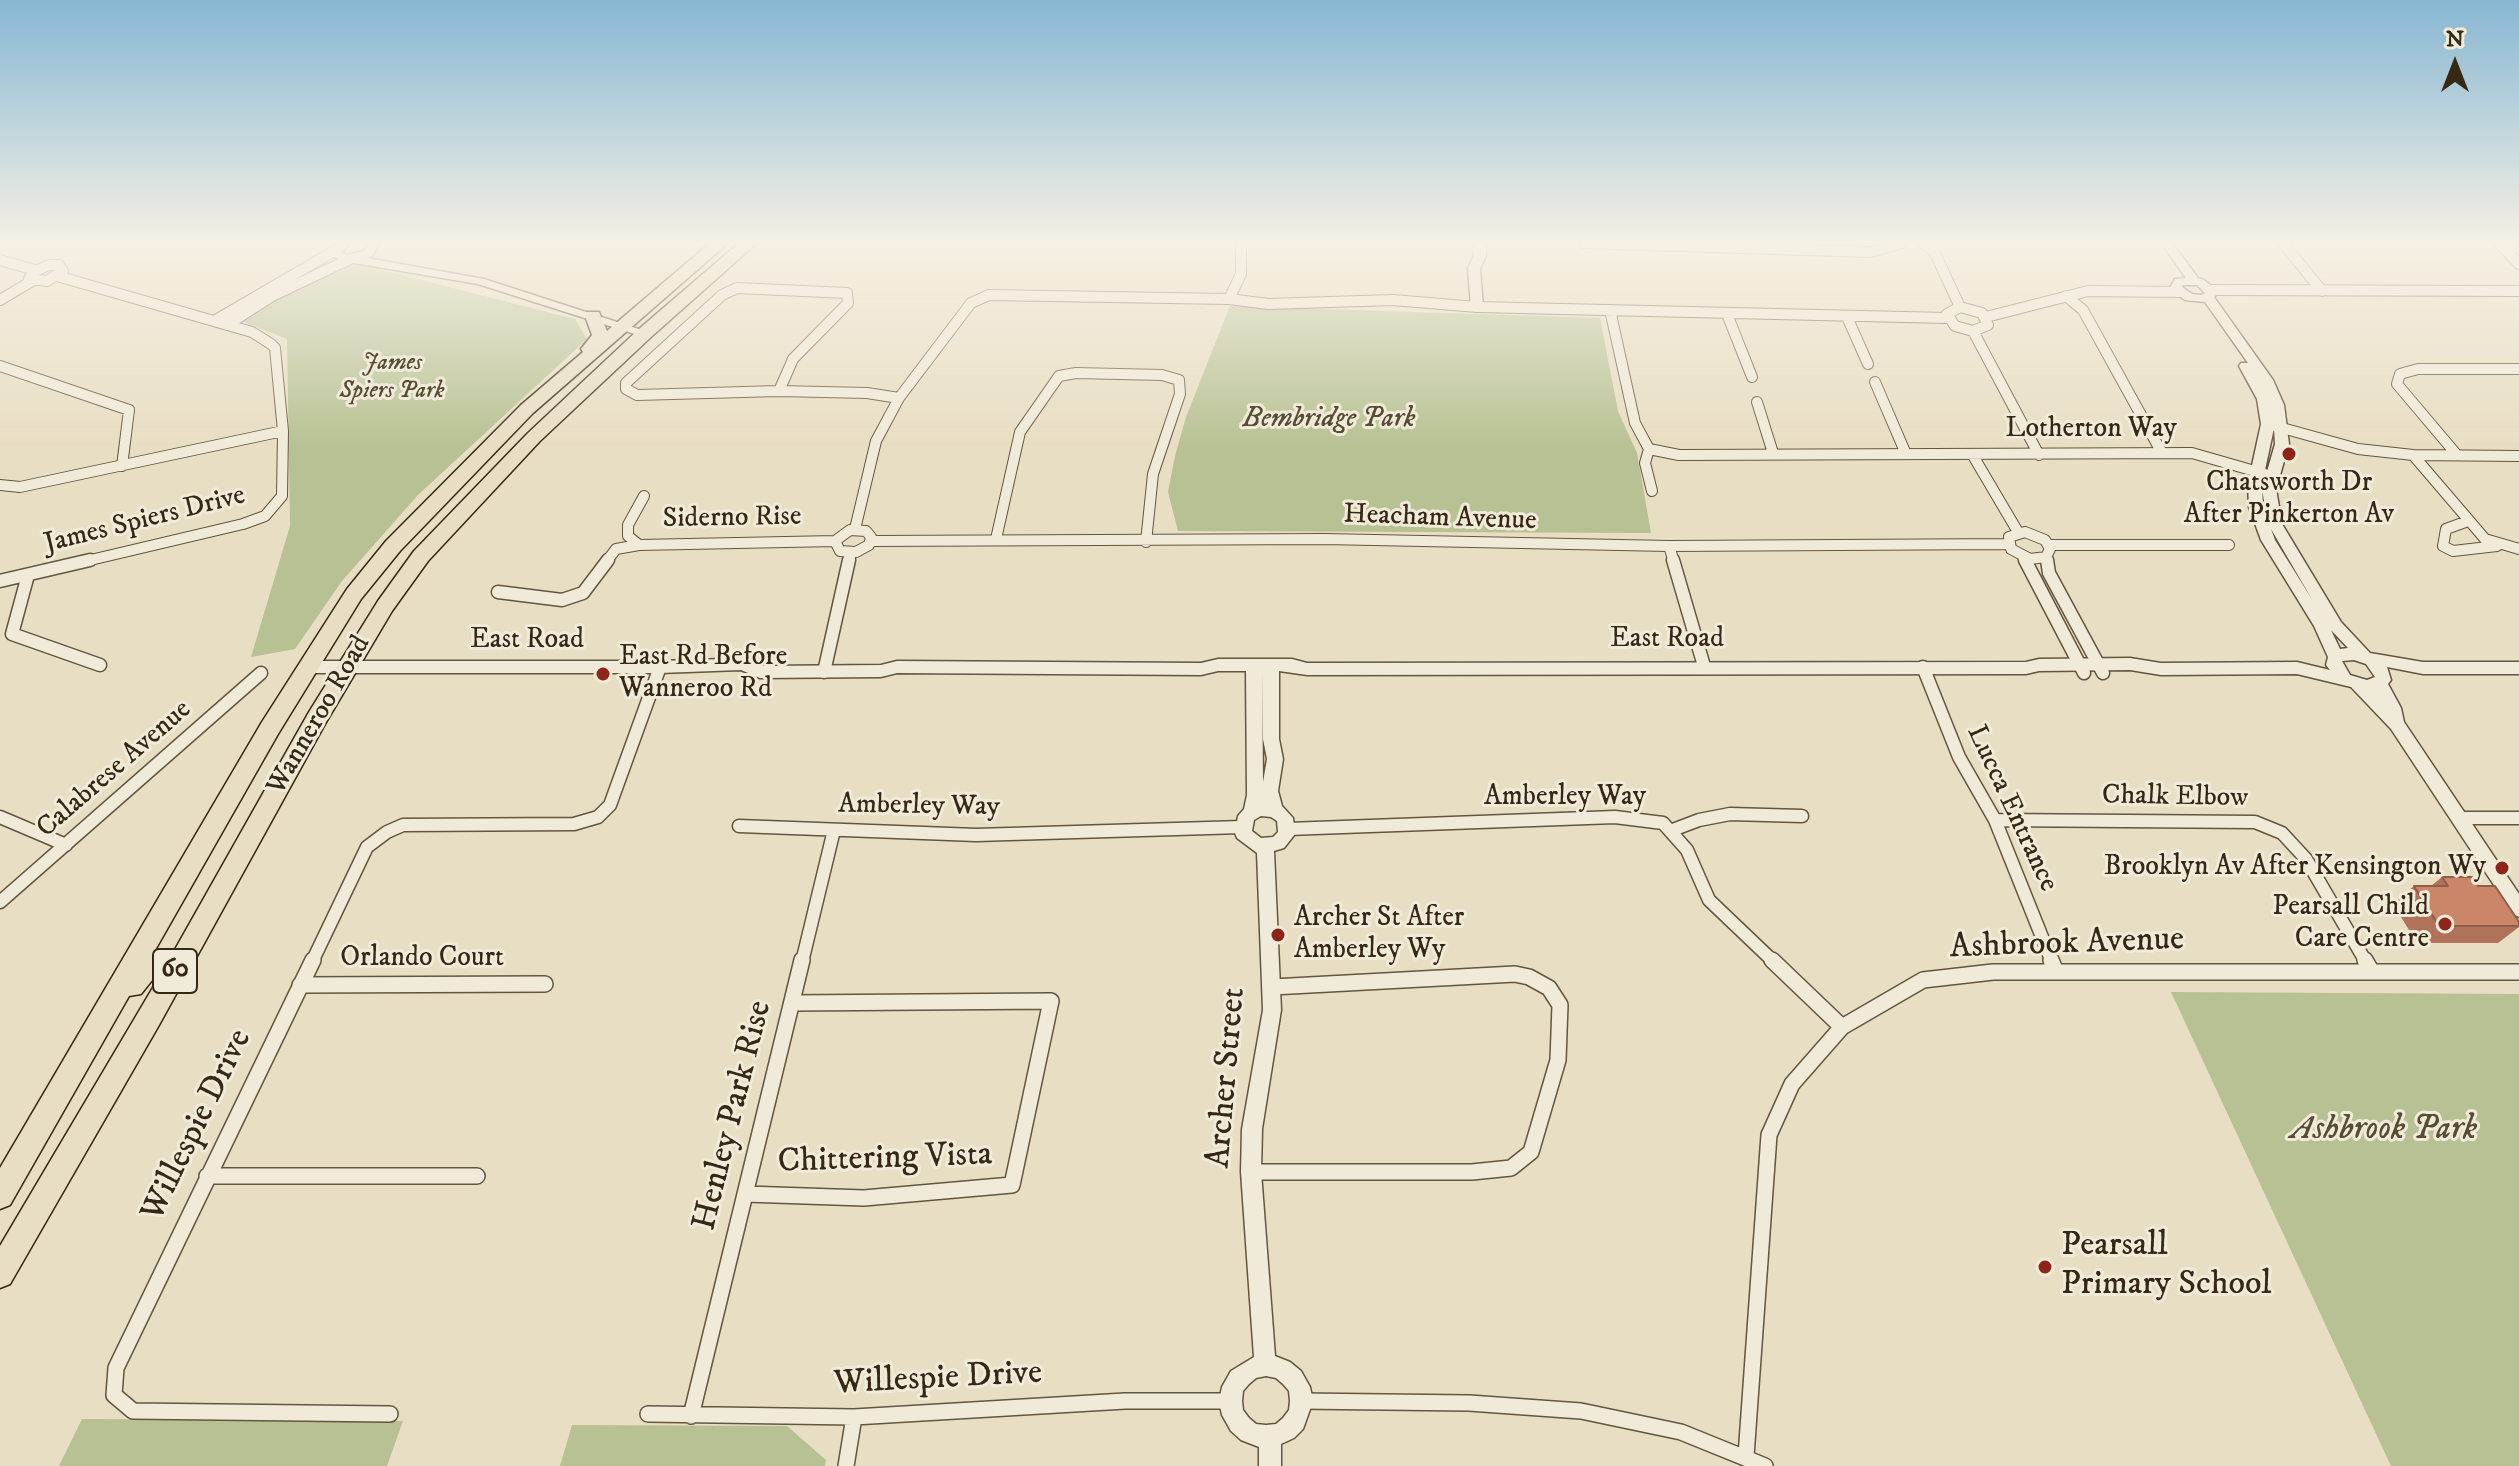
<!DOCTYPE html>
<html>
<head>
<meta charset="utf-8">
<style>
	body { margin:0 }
	#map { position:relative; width:2519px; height:1466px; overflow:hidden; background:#e8dec3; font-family:"IM FELL DW Pica",serif }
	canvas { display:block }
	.north { position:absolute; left:2415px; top:24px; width:80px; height:80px; -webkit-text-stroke:6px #f0ead8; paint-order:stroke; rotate:0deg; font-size:22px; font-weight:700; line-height:32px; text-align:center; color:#362815 }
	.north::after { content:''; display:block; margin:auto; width:28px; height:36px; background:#362815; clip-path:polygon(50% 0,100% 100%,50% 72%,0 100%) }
</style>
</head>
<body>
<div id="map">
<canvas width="2519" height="1466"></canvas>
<div class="north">N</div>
</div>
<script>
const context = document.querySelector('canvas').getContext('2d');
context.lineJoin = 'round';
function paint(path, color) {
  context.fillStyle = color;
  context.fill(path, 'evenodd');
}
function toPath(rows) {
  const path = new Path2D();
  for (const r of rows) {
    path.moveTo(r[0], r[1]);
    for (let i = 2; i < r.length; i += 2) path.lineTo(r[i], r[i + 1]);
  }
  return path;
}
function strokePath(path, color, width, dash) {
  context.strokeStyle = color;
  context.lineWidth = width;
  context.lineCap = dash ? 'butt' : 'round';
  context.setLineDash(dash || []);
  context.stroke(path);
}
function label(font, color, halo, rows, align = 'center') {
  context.font = font + ' "IM FELL DW Pica",serif';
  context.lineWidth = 6;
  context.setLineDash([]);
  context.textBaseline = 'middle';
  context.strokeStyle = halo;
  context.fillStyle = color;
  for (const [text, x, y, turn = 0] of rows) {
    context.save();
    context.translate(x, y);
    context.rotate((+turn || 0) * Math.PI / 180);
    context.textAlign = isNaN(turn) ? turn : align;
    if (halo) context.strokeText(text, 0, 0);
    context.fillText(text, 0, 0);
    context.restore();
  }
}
const green = toPath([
	[355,263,575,319,587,339,418,495,342,581,295,649,251,657,290,526,287,339,236,319,339,267],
	[1230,306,1600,318,1618,411,1637,453,1651,533,1178,531,1168,492,1175,456,1186,417],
	[2171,992,2519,994,2519,1466,2391,1466],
	[82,1419,403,1421,387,1466,59,1466],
	[572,1425,787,1426,826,1460,825,1466,560,1466]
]);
const minorFar2 = toPath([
	[1583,243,1871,252,1902,243],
	[1923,243,1934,251,1960,307],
	[2283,243,2322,291],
	[2499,243,2519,264],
	[0,260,35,270],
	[49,265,59,265,63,271,47,281,29,279,33,272,49,265],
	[57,276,252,332,271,344,275,348,283,431,282,496,265,516,243,524,82,562],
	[737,288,847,293,848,303,793,359,779,391,637,395,626,389,626,383,722,295,737,288],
	[2211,290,2519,291],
	[2066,296,2083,310,2162,453],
	[1229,299,1241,274,1241,243],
	[0,300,32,281],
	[1960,307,1982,313,1988,325,1973,331,1955,326,1947,314,1960,307],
	[1610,310,1635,423,1649,449,1679,455,2192,453,2265,474],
	[1727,314,1752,377],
	[1847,317,1868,364],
	[1986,317,2088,291,2179,292],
	[214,321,336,250],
	[227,325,272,296,350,259],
	[1973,331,2039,455],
	[0,366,129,410,122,466],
	[1875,382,1906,454],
	[779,391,867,393,899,398],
	[1757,402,1773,453],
	[2275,426,2358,449,2413,455,2519,456],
	[1649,449,1645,463,1652,491],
	[1972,454,2018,532],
	[2413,455,2485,539,2519,549],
	[2457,455,2397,384,2400,374,2418,369,2519,369],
	[0,485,20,487,283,431],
	[644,496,628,525,628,536,639,545,835,541],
	[2468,521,2446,529,2443,546,2453,551,2497,546],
	[855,529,876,441,899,398,971,303,989,295,1229,299,1268,304,1393,300,1477,307,1947,318],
	[850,530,866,531,871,537,869,545,856,552,840,551,835,541,850,530],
	[2025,532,2045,540,2050,549,2046,557,2030,559,2011,549,2009,537,2025,532],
	[996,539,1020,432,1059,376,1076,373,1162,375,1179,380,1180,394,1153,474,1146,542],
	[871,541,1324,539,1669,546,2008,544],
	[2049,545,2229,545],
	[1669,546,1674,562],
	[2023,557,2026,562],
	[2046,557,2047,562],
	[606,562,616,549,639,545],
	[849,562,851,553]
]);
const minorFar1 = toPath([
	[1673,560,1704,666],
	[2025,560,2084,673],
	[2047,560,2049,573,2103,673],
	[28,575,12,634,100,665],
	[0,581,90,560],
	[498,592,562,600,583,593,608,560],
	[1923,667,1959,757,1995,820,2052,962],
	[824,672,849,560],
	[0,817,66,845],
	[2458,818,2519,818],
	[1995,820,2255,822,2282,833,2306,859,2366,962],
	[739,826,976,835,1242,827],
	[1288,829,1615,817,1663,823,1687,850,1709,900,1774,962],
	[1670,831,1699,820,1730,814,1802,816],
	[0,902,261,673],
	[312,962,367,847,387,832,403,825,574,824,598,817,610,805,660,667],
	[802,962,834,830]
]);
const minor = toPath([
	[313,960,116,1368,114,1395,133,1411,390,1414],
	[1772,960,1842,1027],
	[2051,960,2056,972],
	[2365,960,2372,972],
	[300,985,545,984],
	[1251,1172,1472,1172,1511,1168,1531,1152,1558,1060,1560,1005,1549,988,1529,977,1515,974,1272,987],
	[207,1176,477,1176],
	[746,1194,864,1198,1012,1185,1051,1001,792,1003],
	[1300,1401,1469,1403,1581,1411,1681,1432,1765,1466],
	[648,1414,854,1417,1125,1401,1231,1401],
	[691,1416,802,960],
	[1746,1456,1769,1135,1792,1084,1842,1027,1923,980,1993,972,2519,972],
	[846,1466,854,1417]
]);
const tertiary = toPath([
	[338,243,349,243,342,253,347,255,364,251,369,243,380,243,372,256,367,258,484,279,651,333,645,337,641,336,478,284,342,261,329,254,338,243],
	[1474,243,1486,243,1486,255,1480,269,1483,307,1477,311,1471,307,1468,269,1474,255,1474,243],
	[2161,243,2172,243,2198,278,2204,280,2216,290,2218,293,2214,297,2273,380,2284,405,2289,444,2276,489,2282,524,2341,622,2370,653,2423,662,2519,662,2519,674,2423,674,2387,667,2391,680,2388,684,2401,708,2404,722,2519,894,2519,917,2513,914,2391,729,2351,687,2297,674,2161,675,2130,670,2039,671,2026,674,1307,675,1279,671,1279,739,1283,759,1278,791,1282,806,1293,818,1295,834,1284,848,1274,851,1281,1010,1262,1129,1261,1172,1275,1356,1290,1362,1301,1371,1310,1387,1313,1401,1303,1429,1294,1438,1281,1444,1281,1466,1259,1466,1259,1447,1241,1440,1231,1431,1222,1415,1219,1401,1222,1387,1231,1371,1254,1357,1241,1172,1242,1129,1263,1010,1257,853,1237,838,1235,833,1238,816,1244,809,1247,795,1246,671,1218,671,1201,675,897,673,881,677,760,678,741,670,660,673,307,673,299,667,307,661,660,661,756,658,761,660,762,666,881,665,897,661,1201,663,1218,659,1292,659,1307,663,2026,662,2039,659,2130,658,2161,663,2297,662,2330,670,2326,665,2328,657,2314,626,2261,540,2249,507,2248,484,2261,424,2257,399,2239,366,2241,363,2248,363,2205,302,2185,300,2172,291,2170,288,2175,279,2186,278,2161,243],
	[2183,285,2197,285,2205,293,2201,295,2192,294,2182,287,2183,285],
	[2274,428,2275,444,2262,489,2267,518,2263,507,2262,484,2274,428],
	[2271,529,2313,601,2275,540,2271,529],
	[2331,630,2348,648,2340,649,2331,630],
	[2354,660,2366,664,2375,677,2367,680,2350,675,2342,661,2354,660],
	[1262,671,1263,739,1267,759,1263,782,1262,671],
	[1261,816,1271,817,1277,821,1278,832,1273,837,1261,838,1252,831,1254,820,1261,816],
	[1266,1376,1276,1378,1283,1384,1289,1391,1290,1401,1289,1410,1283,1418,1276,1424,1266,1425,1256,1424,1249,1418,1243,1410,1242,1401,1243,1391,1249,1384,1256,1378,1266,1376]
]);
const trunk = toPath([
	[710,243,728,243,533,413,400,551,361,599,278,734,154,952,173,953,309,712,378,601,414,551,528,433,639,329,739,243,757,243,651,337,540,441,428,561,392,611,325,724,159,1025,10,1284,0,1288,0,1246,161,974,157,974,141,994,129,996,10,1205,0,1209,0,1168,262,722,347,589,386,541,521,405,583,352,581,349,592,335,585,316,587,312,599,312,607,331,710,243]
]);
const wall = toPath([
	[2442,877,2478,886,2519,922,2519,927,2498,943,2417,943,2393,904,2414,886,2431,886]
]);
const building = toPath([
	[2442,877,2472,877,2478,886,2495,886,2519,922,2519,926,2439,926,2414,886,2448,886,2442,877]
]);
const markers = [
	[2289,454,8,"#8f2418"],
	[603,674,8,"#8f2418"],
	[2502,868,8,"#8f2418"],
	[2445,924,8,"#8f2418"],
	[1278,935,8,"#8f2418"],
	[2045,1267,8,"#8f2418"]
];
const farParknames = [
	["James",392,364],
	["Spiers Park",392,392]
];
const shields = [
	[175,971,44]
];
const shieldNames = [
	["60",175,971]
];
const parkNames = [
	["Bembridge Park",1329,420]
];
const streetNames = [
	["Lotherton Way",2091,430],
	["Siderno Rise",732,519,-1],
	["Heacham Avenue",1440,519,2],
	["James Spiers Drive",145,521,-14],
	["East Road",1667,640],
	["East Road",527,641],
	["Wanneroo Road",320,716,-60],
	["Calabrese Avenue",115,770,-41],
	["Amberley Way",1565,798],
	["Chalk Elbow",2175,798,1],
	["Amberley Way",919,807,1],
	["Lucca Entrance",2011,809,65],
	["Orlando Court",422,959]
];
const poiNames = [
	["Chatsworth Dr",2289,484,"center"],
	["After Pinkerton Av",2289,516,"center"],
	["East Rd Before",619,658],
	["Wanneroo Rd",619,690],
	["Brooklyn Av After Kensington Wy",2486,868,"right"],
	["Pearsall Child",2429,908,"right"],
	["Care Centre",2429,940,"right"],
	["Archer St After",1294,919],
	["Amberley Wy",1294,951]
];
const nearStreetnames = [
	["Ashbrook Avenue",2067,945,-2],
	["Archer Street",1228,1078,-85],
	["Henley Park Rise",734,1116,-76],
	["Willespie Drive",198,1126,-64],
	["Chittering Vista",885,1160,-2],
	["Willespie Drive",938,1380,-3]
];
const nearParknames = [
	["Ashbrook Park",2384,1131]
];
const nearPoinames = [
	["Pearsall",2061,1247],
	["Primary School",2061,1286]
];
paint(green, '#b7c193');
strokePath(minorFar2, '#625640', 12);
strokePath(minorFar1, '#625640', 15);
strokePath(minor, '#625640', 18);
strokePath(tertiary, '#625640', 3);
strokePath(trunk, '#362815', 3);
strokePath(minorFar2, '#f0ead8', 10);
strokePath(minorFar1, '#f0ead8', 12);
strokePath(minor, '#f0ead8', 15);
paint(tertiary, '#f0ead8');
paint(trunk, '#e8dec3');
paint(wall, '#af735a');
paint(building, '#cb8669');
strokePath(building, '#8e5e4a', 2);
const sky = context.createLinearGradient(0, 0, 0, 449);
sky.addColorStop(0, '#87b7d3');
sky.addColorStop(0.54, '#f5f0e4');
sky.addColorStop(1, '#f5f0e400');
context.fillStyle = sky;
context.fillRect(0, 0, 2519, 449);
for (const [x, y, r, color] of markers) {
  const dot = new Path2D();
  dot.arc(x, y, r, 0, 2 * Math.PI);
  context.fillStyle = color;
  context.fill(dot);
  strokePath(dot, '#f0ead8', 3);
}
label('italic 24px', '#564e34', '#f0ead8', farParknames);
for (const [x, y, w] of shields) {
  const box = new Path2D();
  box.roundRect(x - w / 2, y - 22, w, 44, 6);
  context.fillStyle = '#f0ead8';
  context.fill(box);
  strokePath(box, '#362815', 2);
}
label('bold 26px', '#362815', null, shieldNames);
label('italic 28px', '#564e34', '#f0ead8', parkNames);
label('28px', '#362815', '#f0ead8', streetNames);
label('28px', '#362815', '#f0ead8', poiNames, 'left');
label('34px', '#362815', '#f0ead8', nearStreetnames);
label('italic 34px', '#564e34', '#f0ead8', nearParknames);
label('34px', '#362815', '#f0ead8', nearPoinames, 'left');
</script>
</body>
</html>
